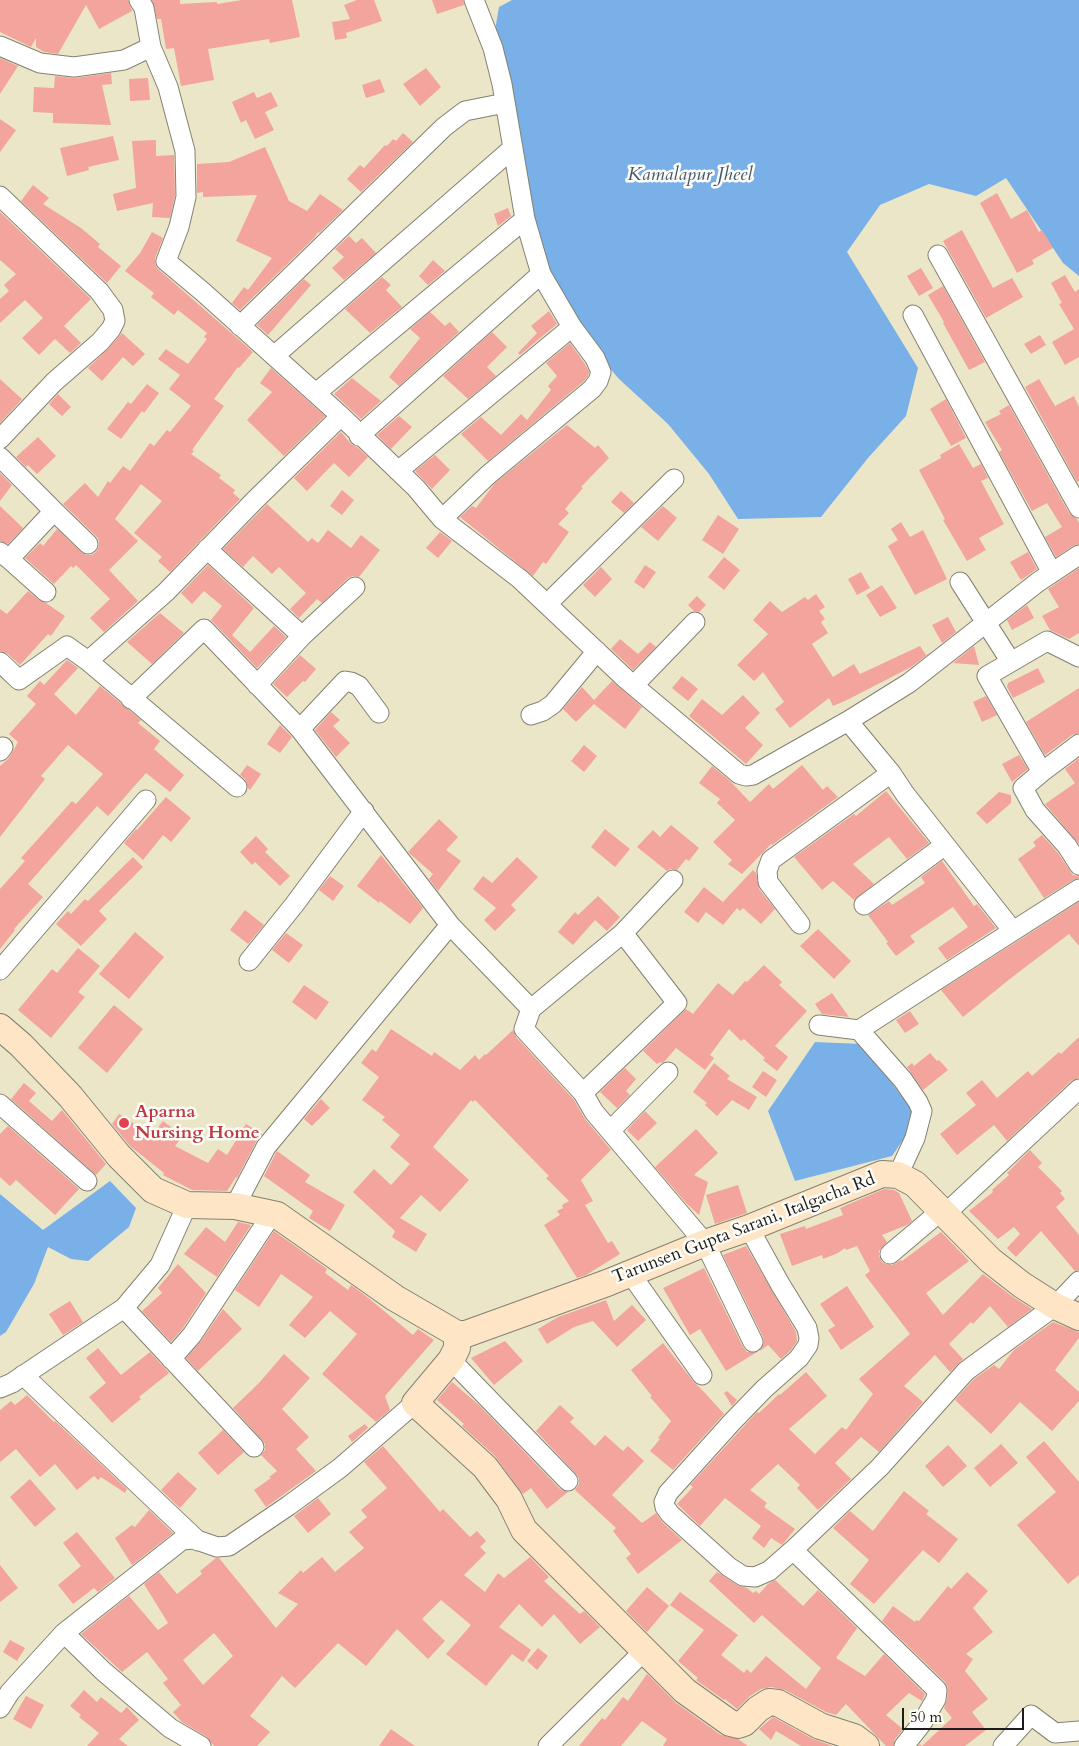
<!DOCTYPE html>
<html>
<head>
<meta charset="utf-8">
<style>
	body { margin:0 }
	#map { position:relative; width:1079px; height:1746px; overflow:hidden; background:#ece6c9; font-family:Cardo,serif }
	canvas { display:block }
	.scale { position:absolute; left:902px; top:1708px; width:122px; height:22px; box-sizing:border-box; border:2px solid #1c1c1c; border-top:0; padding-left:6px; font-size:15px; line-height:18px; white-space:nowrap; color:#1c1c1c; -webkit-text-stroke:4px #fdfcf7; paint-order:stroke }
</style>
</head>
<body>
<div id="map">
<canvas width="1079" height="1746"></canvas>
<div class="scale">50 m</div>
</div>
<script>
const context = document.querySelector('canvas').getContext('2d');
context.lineJoin = 'round';
function paint(path, color) {
  context.fillStyle = color;
  context.fill(path, 'evenodd');
}
function toPath(rows) {
  const path = new Path2D();
  for (const r of rows) {
    path.moveTo(r[0], r[1]);
    for (let i = 2; i < r.length; i += 2) path.lineTo(r[i], r[i + 1]);
  }
  return path;
}
function strokePath(path, color, width, dash) {
  context.strokeStyle = color;
  context.lineWidth = width;
  context.lineCap = dash ? 'butt' : 'round';
  context.setLineDash(dash || []);
  context.stroke(path);
}
function label(font, color, halo, rows, align = 'center') {
  context.font = font + ' Cardo,serif';
  context.lineWidth = 5;
  context.setLineDash([]);
  context.textBaseline = 'middle';
  context.strokeStyle = halo;
  context.fillStyle = color;
  for (const [text, x, y, turn = 0] of rows) {
    context.save();
    context.translate(x, y);
    context.rotate((+turn || 0) * Math.PI / 180);
    context.textAlign = isNaN(turn) ? turn : align;
    if (halo) context.strokeText(text, 0, 0);
    context.fillText(text, 0, 0);
    context.restore();
  }
}
const water = toPath([
	[512,0,1079,0,1079,276,1063,263,1006,178,976,196,929,184,880,205,847,252,918,368,906,416,868,458,821,517,738,519,709,474,668,424,618,378,573,323,532,265,494,36,499,7],
	[815,1042,863,1044,918,1118,892,1156,795,1181,768,1111],
	[110,1181,136,1208,129,1227,88,1261,71,1259,48,1247,34,1284,6,1332,0,1336,0,1194,43,1230]
]);
const building = toPath([
	[0,0,128,0,132,11,99,29,86,5,58,54,44,52,36,47,36,38,31,47,0,32],
	[152,0,180,0,180,4,217,2,217,4,242,0,292,0,300,37,270,43,269,39,208,49,214,80,181,86,174,48,166,49,161,19,157,19],
	[357,0,374,0,382,21,346,33,347,38,335,40,332,22,350,19,344,5],
	[432,0,463,0,464,5,437,14],
	[0,58,18,66,0,94],
	[426,68,441,87,420,106,403,84],
	[111,73,112,84,102,85,111,125,53,123,53,113,33,112,34,87,54,88,55,76,75,78],
	[148,78,150,100,130,101,129,79],
	[380,79,385,92,366,98,362,85],
	[254,92,257,98,271,92,278,106,265,112,274,130,255,139,246,120,241,123,232,102],
	[0,119,16,130,0,152],
	[403,133,413,142,361,192,347,179,360,165,364,168,385,145,387,146,393,139,396,141],
	[113,136,119,160,88,167,89,170,67,176,60,148],
	[156,140,156,156,174,155,175,196,170,218,152,217,153,203,117,211,113,194,136,188,132,141],
	[265,147,289,201,307,211,320,194,343,210,319,233,318,232,315,237,240,310,232,303,244,287,248,290,272,258,236,241,257,195,203,197,203,192,197,193,197,164,229,162],
	[33,185,49,198,43,204,81,228,100,244,98,247,121,266,107,283,21,201],
	[997,193,1011,219,1027,210,1039,232,1042,230,1053,248,1032,260,1034,264,1017,273,980,203],
	[508,208,511,216,498,226,494,214],
	[0,212,91,299,64,326,81,343,70,353,55,339,39,355,22,338,43,318,25,300,0,323,0,299,9,291,4,285,16,274,0,260],
	[962,230,993,288,1012,278,1023,297,986,318,943,241],
	[152,232,163,238,155,258,155,264,158,269,253,352,239,368,238,367,214,399,224,406,192,450,194,451,191,454,221,475,219,478,235,490,233,493,240,499,170,572,158,561,162,557,134,533,162,501,141,484,115,519,138,541,109,570,138,601,104,632,90,618,110,599,76,565,73,568,71,566,54,584,25,558,40,543,43,546,57,529,81,552,86,555,92,555,96,552,99,546,99,540,96,536,63,504,85,483,98,497,108,481,110,483,123,466,130,471,150,443,154,446,167,430,170,432,191,406,169,389,180,375,158,359,166,349,188,364,207,339,204,337,207,333,178,310,174,315,151,297,154,293,125,271,140,253],
	[349,236,356,243,362,238,376,253,344,280,332,268,344,257,335,249],
	[433,260,445,271,428,285,419,276],
	[921,268,933,288,919,296,907,276],
	[1065,275,1075,292,1079,289,1079,357,1065,365,1052,342,1074,329,1059,304,1062,303,1051,283],
	[382,277,391,285,386,290,402,307,370,333,345,309],
	[304,279,311,285,268,335,257,325],
	[943,286,985,362,969,370,943,323,944,322,928,295],
	[549,311,557,324,520,355,518,353,537,333,531,326],
	[430,312,445,326,450,322,459,332,399,386,389,377,420,338,410,329],
	[492,332,507,347,487,367,496,376,468,399,443,376],
	[122,333,145,354,133,366,123,357,102,381,88,368,108,349],
	[1040,335,1046,345,1031,354,1024,344],
	[570,343,585,364,589,372,588,376,584,381,488,461,461,434,481,417,501,435,521,414,527,420,551,390,548,386,557,376,546,363],
	[271,368,325,416,284,456,247,420,272,392,260,383],
	[352,378,381,401,361,419,334,394],
	[0,379,22,399,0,423],
	[1039,379,1055,406,1074,396,1079,407,1079,481,1077,482,1025,387],
	[147,384,159,393,144,413,142,411,121,439,107,429,128,402,131,404],
	[58,394,71,407,62,416,49,404],
	[946,399,966,438,951,446,930,409],
	[1009,405,1069,513,1077,519,1079,523,1079,544,1073,546,1056,557,1045,537,1062,527,1047,503,1032,511,999,452,1002,450,985,422,1001,414,999,411],
	[399,416,412,427,391,449,377,435],
	[567,425,595,448,598,445,609,458,581,487,583,488,565,509,569,513,558,524,569,532,546,564,543,562,533,576,460,517,472,506,476,508,495,483],
	[341,432,351,444,357,447,368,457,349,477,334,463,307,491,294,478],
	[38,437,56,456,37,474,28,465,26,467,16,457],
	[959,444,973,468,981,464,988,478,981,481,1004,524,979,538,986,550,967,561,943,520,945,519,919,470,941,458,940,455],
	[435,455,450,470,432,489,415,471],
	[0,473,12,485,0,501],
	[342,490,354,500,342,515,330,506],
	[621,491,634,503,624,513,611,502],
	[267,504,308,542,312,538,318,543,328,530,351,548,361,535,380,550,359,577,353,576,348,578,322,603,317,599,299,618,290,609,306,593,279,567,272,574,253,556,243,567,223,549],
	[0,506,23,528,8,544,0,541],
	[663,506,677,518,658,541,641,527],
	[718,515,739,529,723,554,702,540],
	[901,522,910,537,923,530,947,579,915,595,888,546,898,540,891,529],
	[440,532,452,541,438,558,426,548],
	[1028,552,1037,569,1021,580,1010,562],
	[724,557,740,570,724,590,708,577],
	[208,565,254,608,232,635,250,652,274,626,286,637,257,668,211,620,222,606,204,591,192,604,181,593],
	[645,565,656,572,644,589,634,582],
	[601,567,612,579,595,597,583,585],
	[1079,568,1079,633,1069,639,1050,630,1042,616,1059,607,1048,589],
	[861,572,870,588,857,595,848,579],
	[882,585,897,608,880,617,866,595],
	[28,591,39,600,46,603,65,616,51,636,48,634,20,665,8,654,0,651,0,609,7,614],
	[816,594,825,607,819,611,825,619,821,622,828,633,812,644,833,677,854,664,860,674,920,646,926,655,931,652,911,667,847,700,833,706,829,698,790,728,775,709,784,702,763,672,754,681,737,665,768,634,753,620,770,601,782,612,805,597,808,600],
	[697,596,706,605,699,612,694,611,688,605],
	[1027,605,1034,618,1012,630,1007,620],
	[160,613,184,633,152,664,127,642],
	[948,617,956,632,942,643,932,625],
	[620,639,638,654,650,642,656,647,633,670,611,649],
	[974,646,979,665,953,663],
	[300,655,316,669,305,682,303,681,287,697,273,684],
	[67,660,78,668,54,694,76,715,100,686,141,720,138,723,160,741,154,749,184,775,170,792,146,773,108,816,97,806,28,884,43,897,14,929,15,930,0,949,0,889,25,861,21,858,72,801,76,804,103,774,68,745,41,776,45,779,0,837,0,766,9,758,18,742,9,734,36,704,27,696,40,681,44,685],
	[1038,668,1045,682,1013,698,1007,687,1008,683],
	[682,676,698,689,688,701,672,688],
	[612,681,642,707,625,729,594,704,576,722,563,709,582,687,594,700],
	[1079,688,1079,733,1072,735,1045,755,1026,722],
	[743,695,760,713,745,728,763,745,746,764,689,716,702,699,722,715],
	[986,696,997,715,982,722,973,702],
	[331,712,340,720,333,726,350,743,336,757,315,730],
	[280,725,292,737,280,753,267,744],
	[584,745,597,756,584,772,571,761],
	[1019,755,1028,769,1012,782,1002,764],
	[1079,758,1079,844,1045,804,1075,783,1065,769],
	[247,765,261,774,250,790,248,788,245,779,240,775],
	[802,765,823,790,827,786,838,797,772,845,771,844,742,874,728,864,732,860,713,842,735,820,717,803,720,799,699,783,712,766,730,781,750,802,769,784,773,789],
	[886,791,929,843,907,859,889,837,853,864,874,884,854,900,833,881,822,890,794,857,854,814,856,816],
	[999,792,1011,795,1011,803,987,824,976,813],
	[166,797,191,818,171,842,163,835,143,860,124,843,136,829,137,830],
	[439,819,458,837,446,850,461,861,438,891,429,879,433,874,408,852],
	[671,825,699,848,689,861,686,859,677,870,670,869,667,871,637,847,653,830,660,837],
	[605,829,630,849,615,867,591,847],
	[1042,835,1058,853,1070,871,1073,875,1079,876,1079,878,1073,880,1044,898,1018,859,1036,846,1033,842],
	[256,836,268,849,265,852,290,876,280,886,255,862,252,865,240,852],
	[381,855,423,908,410,924,380,901,379,903,357,886],
	[133,857,143,867,99,911,107,919,81,946,56,924,68,911,71,914,85,899,88,901],
	[517,857,538,877,511,905,516,910,495,931,484,920,496,908,473,889,483,876,492,883],
	[942,861,974,906,977,904,996,928,947,960,938,948,968,927,953,907,910,936,915,942,896,956,886,943,888,942,868,915,889,901,892,905,925,883,921,877],
	[753,870,756,873,759,889,775,909,761,924,743,908,740,911,737,908,723,925,706,912,698,923,684,912,704,887,723,902],
	[330,876,344,886,333,901,319,890],
	[598,896,620,917,607,931,595,920,573,945,558,932,575,912,578,915],
	[1079,902,1079,946,1069,934,1011,978,963,1017,941,990],
	[245,910,264,925,248,944,230,930],
	[818,929,851,961,834,979,800,946],
	[135,932,164,957,129,999,99,974],
	[286,933,303,945,289,963,272,950],
	[78,948,100,966,78,992,85,997,51,1038,18,1010,52,969,57,973],
	[764,965,782,982,779,985,807,1011,775,1046,788,1057,777,1071,763,1060,765,1058,744,1039,741,1041,729,1029,710,1055,714,1058,705,1070,676,1048,664,1062,661,1063,660,1062,657,1064,643,1051,686,1009,693,1014,718,983,733,995,745,981,747,982],
	[304,985,329,1002,316,1020,292,1002],
	[832,993,849,1017,822,1014,815,1004],
	[114,1005,143,1029,107,1073,78,1048],
	[910,1011,919,1024,905,1033,896,1020],
	[391,1029,432,1056,434,1052,460,1070,475,1055,479,1060,485,1054,486,1055,513,1030,516,1037,574,1100,585,1119,611,1150,581,1180,593,1201,585,1205,608,1243,612,1241,620,1254,586,1275,577,1278,544,1225,560,1215,557,1211,563,1208,562,1205,569,1201,546,1178,549,1176,475,1100,473,1102,471,1100,433,1147,469,1180,440,1212,421,1195,400,1218,427,1234,416,1252,392,1237,395,1231,353,1192,374,1169,391,1185,410,1164,390,1147,400,1135,382,1120,385,1117,362,1100,379,1077,361,1063,372,1049,376,1052],
	[1079,1037,1079,1078,1071,1081,1007,1141,994,1125,957,1155,940,1134,976,1105,966,1093,982,1080,997,1098,1028,1071,1032,1076,1059,1052,1061,1054],
	[930,1053,937,1061,939,1060,948,1070,923,1090,907,1067,912,1063,914,1066],
	[714,1063,730,1076,727,1079,757,1097,749,1110,732,1100,717,1116,705,1105,707,1103,693,1092],
	[625,1068,636,1079,626,1091,630,1095,617,1108,600,1092],
	[763,1071,777,1080,766,1097,752,1087],
	[24,1083,36,1093,29,1101,52,1121,62,1110,106,1164,96,1175,11,1099],
	[321,1099,330,1108,312,1126,304,1119],
	[645,1111,657,1123,638,1141,627,1130],
	[119,1114,152,1135,163,1121,183,1136,175,1146,208,1163,218,1149,227,1155,246,1124,262,1134,256,1142,237,1178,236,1177,227,1191,192,1190,163,1175,164,1173,130,1146,112,1124],
	[8,1126,79,1189,55,1215,16,1180,10,1186,0,1177,0,1134],
	[696,1129,718,1153,694,1175,708,1182,699,1215,687,1204,655,1167],
	[1030,1150,1042,1163,1038,1167,1062,1191,1060,1193,1065,1199,1056,1207,1079,1235,1079,1270,1075,1271,1041,1231,1016,1257,1007,1248,1020,1234,1014,1227,998,1239,969,1211,993,1192,992,1190,1009,1175,1007,1173],
	[277,1151,310,1175,305,1182,345,1205,330,1231,309,1218,313,1211,264,1176],
	[738,1185,747,1213,715,1224,706,1195],
	[884,1189,894,1190,899,1193,912,1221,907,1225,882,1235,887,1242,879,1251,879,1256,882,1262,886,1264,892,1265,901,1260,902,1261,941,1232,969,1261,926,1293,943,1315,983,1274,1013,1297,1032,1309,1008,1327,990,1306,973,1324,971,1322,949,1344,963,1359,950,1372,935,1355,904,1386,923,1402,879,1452,861,1437,835,1463,851,1479,818,1510,797,1488,800,1485,778,1464,750,1490,767,1503,764,1507,795,1529,782,1545,771,1538,764,1548,752,1538,761,1526,725,1498,700,1526,677,1504,693,1487,690,1485,757,1412,759,1413,779,1394,780,1395,806,1372,827,1396,789,1429,815,1454,842,1427,846,1430,873,1394,859,1379,910,1334,865,1275,870,1271,857,1246,846,1250,845,1248,838,1253,823,1259,822,1255,792,1266,780,1234,805,1226,806,1229,843,1215,840,1208],
	[238,1222,251,1225,217,1277,184,1254,206,1227,225,1242],
	[274,1231,327,1269,325,1273,348,1290,351,1285,366,1296,413,1335,418,1329,434,1340,385,1396,390,1410,376,1422,322,1374,357,1334,330,1311,305,1338,289,1325,313,1297,281,1274,259,1307,235,1290],
	[746,1246,796,1332,797,1341,791,1350,781,1359,768,1345,760,1351,764,1343,763,1337,723,1255],
	[178,1264,206,1293,183,1328,171,1342,142,1311,162,1293,158,1288],
	[704,1268,743,1347,747,1352,757,1352,726,1371,700,1329,690,1335,663,1288],
	[847,1286,874,1327,841,1350,828,1330,835,1326,820,1304],
	[606,1300,614,1321,632,1305,646,1320,617,1347,593,1321,574,1327,547,1344,538,1329,558,1317],
	[70,1301,83,1322,63,1335,49,1314],
	[223,1309,242,1329,198,1371,186,1358,201,1341],
	[1053,1322,1079,1332,1079,1338,1055,1370,1079,1392,1079,1401,1052,1431,1020,1402,991,1434,955,1400,974,1379,994,1365,999,1369,1014,1350],
	[505,1341,523,1361,494,1385,471,1358],
	[663,1343,693,1381,706,1394,724,1414,673,1470,650,1451,660,1439,658,1438,671,1421,650,1397,652,1396,631,1370],
	[98,1348,121,1375,150,1352,169,1373,139,1397,141,1399,112,1423,89,1397,106,1383,86,1358],
	[284,1354,310,1378,282,1409,309,1437,296,1449,316,1471,266,1507,254,1490,271,1478,269,1477,277,1471,261,1455,265,1450,265,1444,262,1440,233,1408,259,1383],
	[452,1382,479,1405,560,1489,568,1492,547,1509,531,1488,523,1494,495,1456,462,1426,464,1424,437,1400],
	[727,1391,737,1400,732,1406,724,1393],
	[27,1395,54,1422,55,1421,127,1489,125,1493,101,1477,98,1480,94,1476,77,1490,55,1464,40,1477,16,1449,0,1462,0,1410,11,1401,15,1405],
	[560,1405,574,1418,570,1422,595,1446,605,1435,623,1451,628,1446,644,1461,612,1495,642,1523,656,1513,662,1522,682,1540,638,1574,626,1558,631,1554,613,1531,616,1528,575,1490,579,1484,579,1478,576,1474,536,1431],
	[365,1424,368,1428,352,1442,348,1436],
	[223,1430,244,1452,218,1475,198,1453],
	[1044,1441,1079,1482,1079,1575,1068,1584,1017,1525,1056,1492,1026,1457],
	[1001,1444,1018,1463,990,1487,974,1468],
	[948,1445,967,1466,943,1487,925,1466],
	[383,1446,440,1512,443,1509,470,1537,477,1531,486,1541,480,1547,486,1553,464,1575,485,1592,498,1573,504,1578,530,1557,549,1577,544,1581,580,1614,584,1611,600,1627,580,1644,554,1614,542,1627,519,1604,499,1627,531,1650,523,1662,512,1654,486,1686,446,1654,471,1625,441,1600,422,1619,445,1641,428,1659,397,1629,366,1666,338,1643,295,1688,282,1676,250,1716,270,1732,257,1746,214,1746,207,1737,182,1722,173,1712,181,1705,163,1683,168,1679,147,1652,122,1672,81,1634,129,1596,158,1630,168,1623,144,1584,159,1572,177,1594,202,1574,200,1571,216,1558,219,1558,276,1628,298,1604,278,1593,301,1570,303,1573,322,1557,335,1572,364,1548,349,1532,367,1517,361,1510,387,1488,364,1462],
	[214,1633,233,1656,203,1685,183,1660],
	[178,1472,197,1489,180,1508,161,1490],
	[30,1479,56,1509,35,1527,10,1497],
	[904,1491,929,1511,926,1514,958,1539,939,1563,923,1550,874,1604,850,1584,869,1560,833,1528,850,1511,873,1531],
	[318,1498,331,1514,308,1533,294,1516],
	[149,1510,173,1533,132,1565,115,1538,132,1525,135,1527],
	[77,1532,115,1578,98,1592,94,1588,73,1604,58,1585,81,1566,63,1543],
	[0,1565,18,1588,0,1602],
	[717,1572,737,1585,747,1588,753,1593,756,1591,759,1594,768,1584,775,1580,803,1606,818,1590,857,1628,836,1658,865,1676,884,1654,925,1694,922,1701,909,1693,886,1715,903,1729,895,1739,893,1746,886,1746,846,1704,836,1715,826,1712,785,1690,771,1687,761,1689,750,1696,737,1709,725,1699,724,1700,696,1680,698,1678,678,1661,704,1630,670,1605,680,1592,738,1635,721,1655,744,1673,747,1669,751,1673,766,1656,806,1689,821,1668,762,1615,754,1623,709,1581],
	[967,1572,988,1591,973,1608,993,1632,966,1654,973,1659,965,1671,988,1699,972,1712,986,1730,965,1746,918,1746,920,1744,922,1746,952,1718,944,1708,947,1700,948,1687,945,1682,882,1621,893,1606,915,1622,916,1620,919,1621,948,1586,951,1589],
	[647,1587,669,1606,647,1632,626,1611],
	[10,1640,25,1648,17,1661,3,1652],
	[538,1648,548,1656,537,1670,527,1661],
	[647,1674,676,1703,721,1735,738,1739,748,1746,663,1746,667,1739,642,1721,621,1746,579,1746,602,1718,605,1720,623,1697,628,1701],
	[84,1690,97,1702,101,1697,121,1713,127,1707,139,1720,119,1739,128,1746,87,1746,99,1733,79,1717,81,1715,70,1706],
	[26,1696,44,1705,31,1729,13,1719],
	[773,1717,813,1739,833,1746,801,1746,776,1731,771,1740,759,1729],
	[391,1729,415,1746,379,1746]
]);
const street = toPath([
	[0,46,40,63,74,67,124,60,151,47,144,8,139,0],
	[151,47,168,87,185,151,186,197,179,227,166,261,203,292,341,416,416,488,442,519,520,579,627,680,739,774,746,776,753,775,848,721,891,773,905,794,1013,931,1079,889],
	[0,196,99,291,113,310,115,321,111,329,100,342,54,382,0,439],
	[938,255,1079,508],
	[913,315,1052,573],
	[240,326,444,127,465,111,505,103],
	[274,356,513,148],
	[316,393,525,219],
	[359,436,541,274],
	[0,457,54,511],
	[398,471,572,327],
	[442,519,488,475,592,389,598,381,601,372,595,358,572,327,541,274,525,219,502,84,493,48,474,0],
	[207,549,302,636,257,685],
	[0,552,9,559,54,511,88,544],
	[9,559,46,592],
	[960,582,1011,662],
	[547,604,674,479],
	[302,636,355,587],
	[1079,657,1047,641,987,676,1042,772,1079,744],
	[88,661,237,787],
	[0,662,19,680,67,646,88,661,166,592,254,501,341,416],
	[634,685,695,622],
	[131,699,204,629,300,729,450,925,266,1147,235,1206],
	[531,715,543,711,553,704,597,651],
	[848,721,909,683,1038,582,1079,555],
	[300,729,345,681,351,682,359,686,379,713],
	[0,751,3,747],
	[1042,772,1023,788,1035,810,1067,846,1079,865],
	[864,905,945,845],
	[800,924,768,882,767,871,771,860,891,773],
	[450,925,531,1009,524,1029,583,1093],
	[623,933,673,880],
	[249,961,294,905,364,811],
	[0,970,146,800],
	[531,1009,623,933,677,1003,583,1093,594,1112,705,1243,753,1342],
	[819,1025,859,1030,1013,931],
	[859,1030,903,1080,918,1102,922,1111,915,1138,898,1175],
	[0,1104,87,1181],
	[610,1131,668,1072],
	[945,1214,1079,1089],
	[749,1228,780,1284,807,1328,809,1338,808,1345,799,1358,764,1389,732,1422,668,1493,664,1502,665,1507,670,1514,729,1567,743,1576,755,1577,769,1571,793,1550],
	[890,1254,942,1210],
	[630,1273,702,1375],
	[124,1308,254,1447],
	[171,1359,192,1335,272,1214],
	[451,1360,568,1481],
	[23,1375,198,1541],
	[0,1388,12,1383,124,1308,160,1265,187,1205],
	[0,1708,10,1692,64,1633],
	[201,1746,170,1728,103,1671,64,1633,182,1540,194,1539,217,1547,229,1546,288,1506,340,1468,415,1403],
	[548,1746,644,1651],
	[904,1746,922,1723,936,1699,937,1690,793,1550,880,1467,966,1371,1055,1306,1079,1281],
	[1003,1746,1031,1715,1055,1733,1079,1731]
]);
const secondary = toPath([
	[0,1027,21,1045,70,1096,119,1156,153,1190,187,1205,235,1206,277,1215,395,1298,457,1334,457,1348,451,1360,415,1403,485,1467,509,1499,524,1530,685,1691,730,1723,738,1725,744,1723,758,1709,769,1702,778,1703,820,1726,854,1737,866,1746],
	[457,1334,466,1334,607,1283,705,1243,749,1228,882,1174,898,1175,915,1184,990,1260,1022,1285,1055,1306,1079,1317]
]);
const markers = [
	[124,1123,6,"#e0444e"]
];
const healthNames = [
	["Aparna",135,1113],
	["Nursing Home",135,1134]
];
const streetNames = [
	["Tarunsen Gupta Sarani, Italgacha Rd",744,1229,-21]
];
const waterNames = [
	["Kamalapur Jheel",690,176]
];
paint(water, '#79b0e8');
paint(building, '#f2a49d');
strokePath(street, '#848172', 21);
strokePath(secondary, '#848172', 28);
strokePath(street, '#fff', 19);
strokePath(secondary, '#fee5c5', 26);
for (const [x, y, r, color] of markers) {
  const dot = new Path2D();
  dot.arc(x, y, r, 0, 2 * Math.PI);
  context.fillStyle = color;
  context.fill(dot);
  strokePath(dot, '#fdfcf7', 2);
}
label('bold 18px', '#be3a42', '#fdfcf7', healthNames, 'left');
label('18px', '#1c1c1c', '#fdfcf7', streetNames);
label('italic 19px', '#41576e', '#fdfcf7', waterNames);
</script>
</body>
</html>
